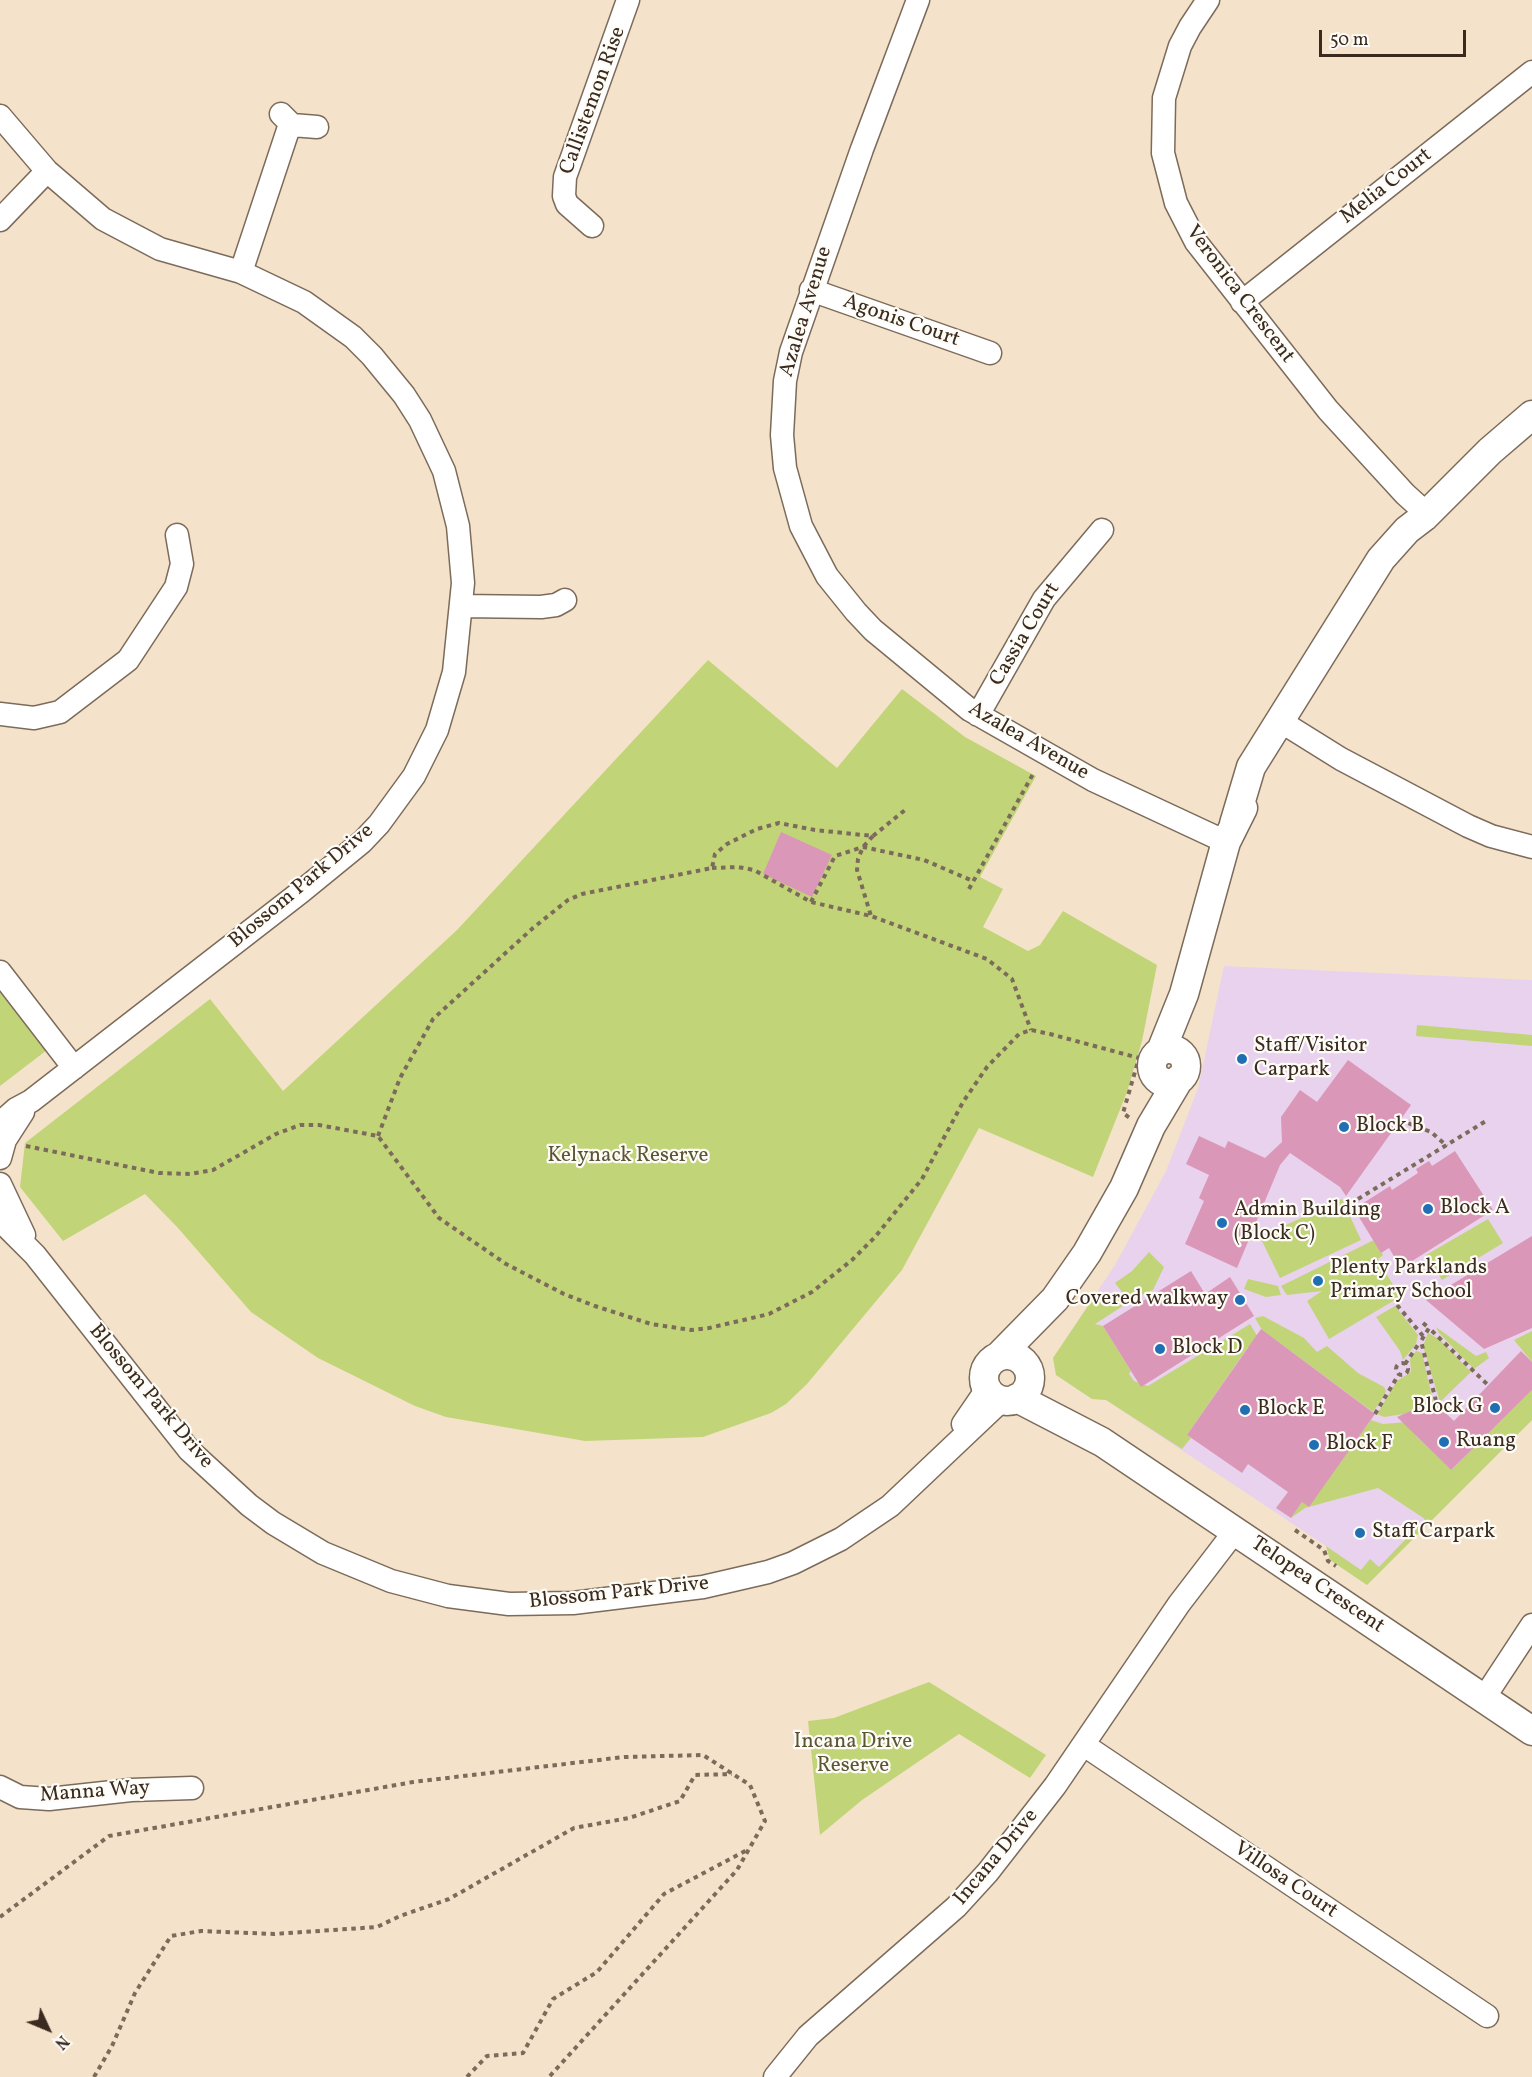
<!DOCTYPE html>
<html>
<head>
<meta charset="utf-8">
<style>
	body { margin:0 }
	#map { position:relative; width:1532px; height:2077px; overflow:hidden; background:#f4e3ca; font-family:Vollkorn,serif }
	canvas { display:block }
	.north { position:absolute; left:18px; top:1999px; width:60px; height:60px; -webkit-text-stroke:4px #fdfcf7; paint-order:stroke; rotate:134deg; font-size:16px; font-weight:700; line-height:24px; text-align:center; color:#3b2a1e }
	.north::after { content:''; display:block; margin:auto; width:21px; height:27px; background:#3b2a1e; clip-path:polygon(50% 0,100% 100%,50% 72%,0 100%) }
	.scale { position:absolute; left:1319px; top:30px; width:147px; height:27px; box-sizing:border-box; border:3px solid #3b2a1e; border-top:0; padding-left:8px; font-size:18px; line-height:21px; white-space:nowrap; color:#3b2a1e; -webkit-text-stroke:4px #fdfcf7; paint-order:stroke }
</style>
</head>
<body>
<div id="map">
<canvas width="1532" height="2077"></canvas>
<div class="north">N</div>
<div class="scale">50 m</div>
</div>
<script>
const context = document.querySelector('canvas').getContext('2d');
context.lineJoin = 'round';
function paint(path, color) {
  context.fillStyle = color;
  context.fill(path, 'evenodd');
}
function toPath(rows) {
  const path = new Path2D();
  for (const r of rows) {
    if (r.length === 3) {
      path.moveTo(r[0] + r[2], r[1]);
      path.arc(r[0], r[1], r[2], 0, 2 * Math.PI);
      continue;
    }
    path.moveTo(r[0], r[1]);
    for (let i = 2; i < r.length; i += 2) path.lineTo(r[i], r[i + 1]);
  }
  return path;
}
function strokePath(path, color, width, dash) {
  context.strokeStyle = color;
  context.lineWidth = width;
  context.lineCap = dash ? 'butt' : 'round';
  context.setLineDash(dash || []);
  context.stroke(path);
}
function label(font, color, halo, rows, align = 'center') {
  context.font = font + ' Vollkorn,serif';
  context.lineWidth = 4.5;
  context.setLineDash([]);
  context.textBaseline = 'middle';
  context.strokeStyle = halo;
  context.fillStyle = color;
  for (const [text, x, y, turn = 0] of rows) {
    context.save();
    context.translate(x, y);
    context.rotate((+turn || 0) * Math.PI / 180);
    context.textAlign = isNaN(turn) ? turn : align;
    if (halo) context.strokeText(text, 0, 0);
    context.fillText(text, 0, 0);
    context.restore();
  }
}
const built = toPath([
	[1224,966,1532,980,1532,1420,1367,1585,1330,1560,1330,1552,1326,1546,1106,1400,1092,1399,1056,1375,1053,1358,1115,1265,1166,1171,1198,1088]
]);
const green = toPath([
	[708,660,837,768,902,689,965,737,1036,776,980,877,1003,889,983,927,1028,951,1040,945,1063,911,1157,965,1142,1041,1127,1092,1093,1177,979,1128,902,1270,807,1384,786,1404,771,1413,703,1437,585,1441,446,1417,415,1406,318,1358,251,1312,178,1228,145,1194,63,1241,20,1187,25,1143,210,999,283,1091,457,930],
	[0,990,47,1050,0,1086],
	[1417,1025,1532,1035,1532,1046,1416,1036],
	[1342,1199,1361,1240,1280,1278,1260,1237],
	[1488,1219,1503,1243,1442,1280,1426,1255],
	[1374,1240,1383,1255,1378,1259,1400,1297,1329,1339,1307,1301,1322,1291,1287,1295,1281,1286],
	[1149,1252,1164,1267,1153,1290,1129,1300,1124,1294,1126,1304,1095,1324,1103,1326,1131,1371,1129,1374,1134,1381,1148,1386,1250,1324,1256,1334,1279,1352,1248,1347,1187,1435,1191,1438,1182,1449,1106,1400,1092,1399,1056,1375,1053,1358,1092,1300,1123,1293,1115,1283,1132,1271],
	[1248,1279,1278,1286,1281,1295,1266,1297,1244,1289],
	[1395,1306,1418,1335,1416,1344,1403,1360,1400,1351,1376,1317],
	[1263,1316,1304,1338,1317,1352,1327,1346,1358,1373,1384,1387,1386,1391,1384,1396,1373,1412,1262,1330,1255,1318],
	[1436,1327,1476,1356,1486,1352,1489,1358,1474,1369,1439,1333],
	[1532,1331,1532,1362,1514,1340],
	[1428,1333,1439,1339,1471,1372,1440,1402,1423,1346],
	[1416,1351,1422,1353,1433,1401,1404,1414,1384,1417,1377,1414,1397,1381,1411,1372,1410,1359],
	[1532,1390,1532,1420,1367,1585,1330,1560,1326,1546,1361,1570,1370,1559,1379,1567,1425,1519,1378,1488,1305,1508,1291,1518,1302,1502,1309,1506,1371,1420,1383,1424,1407,1422,1416,1436,1451,1470],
	[929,1682,1046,1755,1030,1778,959,1734,862,1800,820,1835,808,1721,834,1718]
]);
const building = toPath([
	[781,832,832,855,812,897,763,874],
	[1348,1060,1411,1105,1346,1196,1340,1187,1290,1153,1280,1165,1237,1268,1185,1244,1204,1201,1199,1198,1209,1175,1186,1164,1199,1136,1225,1148,1228,1141,1265,1158,1282,1142,1281,1117,1300,1090,1317,1102],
	[1455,1151,1493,1210,1401,1268,1389,1248,1381,1253,1354,1209,1390,1186,1392,1190,1418,1173,1416,1169,1429,1161,1432,1166],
	[1532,1236,1532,1328,1484,1349,1426,1300],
	[1191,1271,1205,1294,1230,1277,1254,1316,1141,1387,1103,1326],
	[1261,1329,1375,1414,1309,1507,1302,1502,1291,1518,1276,1508,1288,1492,1248,1464,1242,1473,1187,1435],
	[1521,1351,1532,1362,1532,1390,1451,1470,1397,1417,1433,1401,1454,1421]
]);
const path = toPath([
	[873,836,905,810],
	[712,868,738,867,754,870,811,902,871,916,987,959,1012,979,1031,1030],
	[969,889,1033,774],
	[811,902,835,856,863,847,924,860,973,881],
	[1400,1120,1431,1132,1447,1146],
	[378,1136,400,1078,433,1019,533,928,568,900,582,894,712,868,715,854,727,844,757,829,779,823,815,830,873,836,863,847,858,859,857,870,871,916],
	[26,1146,159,1173,190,1174,213,1170,276,1134,300,1125,319,1125,378,1136,439,1218,506,1264,564,1294,595,1306,651,1324,691,1330,709,1328,769,1314,812,1292,852,1260,875,1237,922,1179,963,1102,987,1067,1019,1034,1031,1030,1050,1034,1139,1058,1123,1113,1130,1118],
	[1358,1199,1486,1121],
	[1397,1305,1423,1336],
	[1423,1323,1429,1328],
	[1402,1369,6],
	[1405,1364,1420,1342],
	[1436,1401,1421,1341,1429,1328,1488,1385],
	[1375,1414,1399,1374],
	[1295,1530,1324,1550,1328,1561,1336,1566],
	[0,1917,109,1836,413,1782,624,1757,703,1755,750,1785,765,1821,737,1870,549,2077],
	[94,2077,112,2046,135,1993,171,1936,201,1931,274,1934,377,1927,400,1916,449,1899,574,1828,629,1818,680,1801,695,1775,732,1774],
	[467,2077,487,2056,523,2053,553,1999,597,1972,664,1894,749,1849]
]);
const minor = toPath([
	[918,0,862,149,791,352,785,381,782,435,785,468,801,526,827,576,856,612,873,630,970,710,1093,780,1226,842],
	[1208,0,1190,27,1180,46,1164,98,1163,153,1176,203,1196,242,1328,410,1405,494,1427,514],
	[281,114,292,125,317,127],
	[0,116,47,171,103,219,160,249,241,272,304,302,353,337,372,356,404,395,420,420,444,471,458,526,463,583,454,672,437,730,414,776,379,824,362,842,302,891,31,1101,16,1109,0,1123],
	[0,220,47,171],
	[592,226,567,204,564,196,565,177,628,0],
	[241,272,290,124],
	[811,290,990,353],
	[1242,302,1532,72],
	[462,606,541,607,556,605,565,600],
	[0,714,34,718,60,712,128,660,176,587,182,564,177,535],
	[978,715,1044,599,1102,530],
	[1280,721,1341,759,1468,826,1491,836,1532,847],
	[0,972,74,1068],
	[0,1158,5,1140,23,1112],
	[0,1184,24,1235],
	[0,1220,35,1255,189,1450,249,1505,273,1523,323,1553,391,1581,448,1596,509,1604,573,1603,703,1587,768,1572,793,1563,841,1539,890,1506,1002,1400],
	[963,1424,987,1389],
	[1484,1698,1532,1625],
	[1084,1745,1487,2016],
	[0,1787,20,1797,49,1799,131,1790,192,1788],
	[775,2077,808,2036,956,1907,988,1872,1055,1786,1179,1604,1235,1531]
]);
const tertiary = toPath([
	[1234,824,1251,767,1381,559,1407,530,1424,517,1490,451,1532,415],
	[1169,1066,17],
	[1161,1051,1184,994,1226,842,1243,808],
	[1007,1378,23],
	[998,1357,1055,1299,1087,1253,1124,1188,1151,1126,1179,1079],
	[1017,1398,1102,1442,1532,1731]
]);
const markers = [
	[1242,1059,6,"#1f6fb2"],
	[1344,1127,6,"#1f6fb2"],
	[1428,1209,6,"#1f6fb2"],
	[1222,1223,6,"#1f6fb2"],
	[1318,1281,6,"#1f6fb2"],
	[1240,1300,6,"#1f6fb2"],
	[1160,1349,6,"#1f6fb2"],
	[1495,1408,6,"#1f6fb2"],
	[1245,1410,6,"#1f6fb2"],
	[1444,1442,6,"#1f6fb2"],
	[1314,1445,6,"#1f6fb2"],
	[1360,1533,6,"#1f6fb2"]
];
const streetNames = [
	["Callistemon Rise",594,101,-70],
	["Melia Court",1387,187,-38],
	["Veronica Crescent",1239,295,53],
	["Azalea Avenue",807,312,-73],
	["Agonis Court",901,322,19],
	["Cassia Court",1026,635,-59],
	["Azalea Avenue",1028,742,30],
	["Blossom Park Drive",302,887,-40],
	["Blossom Park Drive",150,1397,50],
	["Telopea Crescent",1317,1586,34],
	["Blossom Park Drive",619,1594,-6],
	["Manna Way",95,1793,-4],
	["Incana Drive",997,1858,-50],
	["Villosa Court",1285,1881,34]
];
const poiNames = [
	["Staff/Visitor",1254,1047],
	["Carpark",1254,1071],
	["Block B",1356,1127],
	["Block A",1440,1209],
	["Admin Building",1234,1211],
	["(Block C)",1234,1235],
	["Plenty Parklands",1330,1269],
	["Primary School",1330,1293],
	["Covered walkway",1228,1300,"right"],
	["Block D",1172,1349],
	["Block G",1483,1408,"right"],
	["Block E",1257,1410],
	["Ruang",1456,1442],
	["Block F",1326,1445],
	["Staff Carpark",1372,1533]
];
const parkNames = [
	["Kelynack Reserve",628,1157],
	["Incana Drive",853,1743],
	["Reserve",853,1767]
];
paint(built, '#e9d2ed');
paint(green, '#c1d578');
paint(building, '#db97b7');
strokePath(minor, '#7c6b5a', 25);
strokePath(tertiary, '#7c6b5a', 31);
strokePath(path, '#7c6b5a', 4, [4.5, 4.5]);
strokePath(minor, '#fff', 22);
strokePath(tertiary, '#fff', 28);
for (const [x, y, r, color] of markers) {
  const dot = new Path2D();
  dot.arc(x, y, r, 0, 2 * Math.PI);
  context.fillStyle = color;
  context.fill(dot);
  strokePath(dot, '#fdfcf7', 2);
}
label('21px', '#3b2a1e', '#fdfcf7', streetNames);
label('21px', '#3b2a1e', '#fdfcf7', poiNames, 'left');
label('21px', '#5c5534', '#fdfcf7', parkNames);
</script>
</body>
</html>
